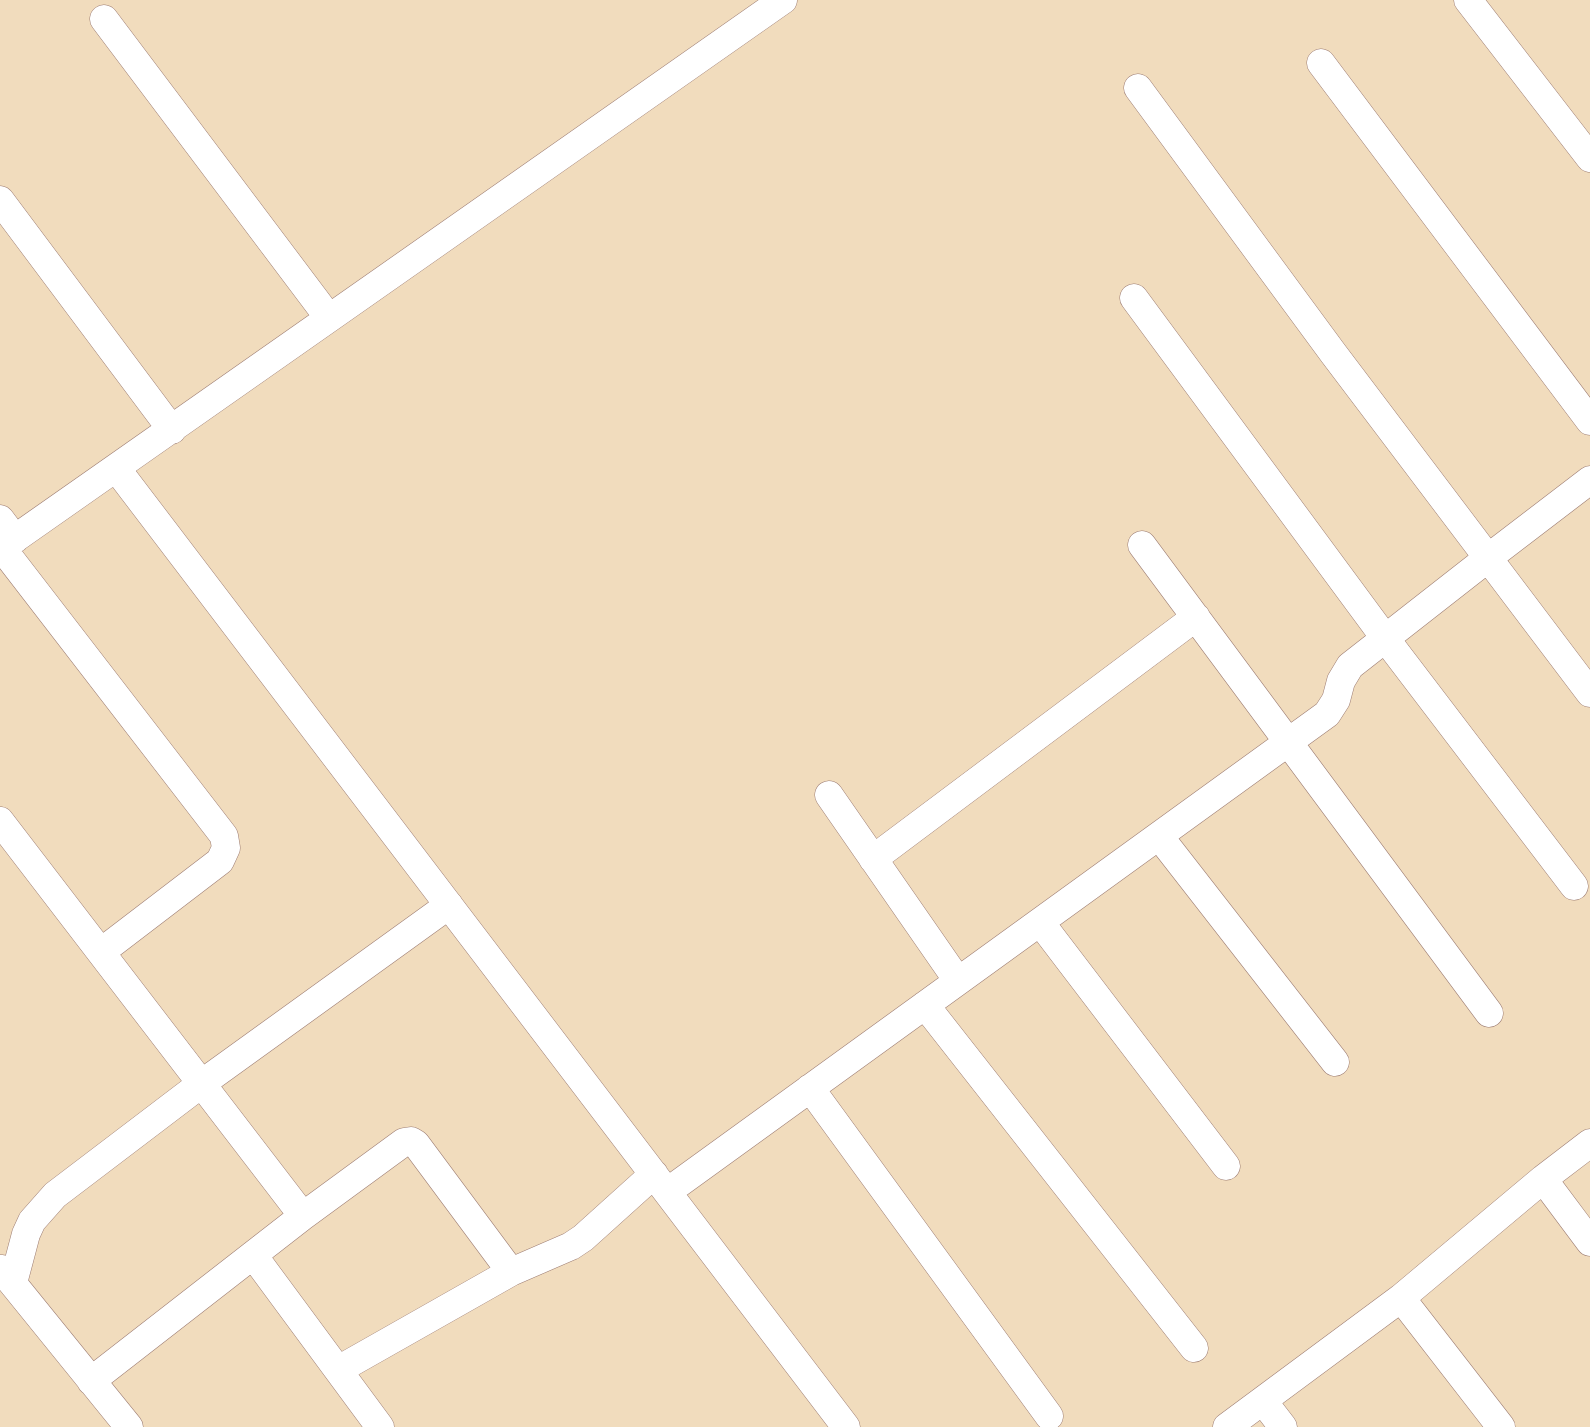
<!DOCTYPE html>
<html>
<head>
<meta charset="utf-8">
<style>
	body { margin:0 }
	canvas { display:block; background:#f1dcbd }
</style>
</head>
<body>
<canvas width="1590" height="1427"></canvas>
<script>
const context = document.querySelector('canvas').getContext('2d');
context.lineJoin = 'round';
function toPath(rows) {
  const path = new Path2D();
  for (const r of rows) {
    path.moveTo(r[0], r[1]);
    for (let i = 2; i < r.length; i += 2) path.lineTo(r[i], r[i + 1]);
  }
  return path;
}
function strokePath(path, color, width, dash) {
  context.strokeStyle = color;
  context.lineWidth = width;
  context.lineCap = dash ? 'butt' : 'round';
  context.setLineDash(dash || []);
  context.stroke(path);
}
const street = toPath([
	[1468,0,1590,158],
	[104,19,329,318],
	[1321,63,1590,421],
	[0,200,172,430],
	[1134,298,1385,638,1574,886],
	[116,468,846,1427],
	[1590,480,1488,558,1590,693],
	[0,519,15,539],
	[1142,545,1489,1013],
	[2,548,224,836,226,848,220,861,101,952],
	[0,549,783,0],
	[829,795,958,981],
	[0,821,303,1216],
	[1159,836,1335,1062],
	[873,859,1196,617],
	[1040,922,1226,1166],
	[925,1005,1194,1348],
	[810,1088,1049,1416],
	[1543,1179,1590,1242],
	[667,1192,1327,714,1336,700,1341,681,1350,666,1488,558,1333,353,1138,88],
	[253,1255,380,1427],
	[1,1269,129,1427],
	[13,1283,26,1234,32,1221,55,1195,201,1084,449,905],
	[1401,1298,1501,1427],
	[338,1370,511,1272,571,1246,583,1238,654,1174],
	[91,1381,303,1216,404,1142,411,1141,416,1144,511,1272],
	[1263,1401,1283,1427],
	[1227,1427,1401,1298,1543,1179,1590,1143]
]);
strokePath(street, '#9e7e74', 29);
strokePath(street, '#fff', 28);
</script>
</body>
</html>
